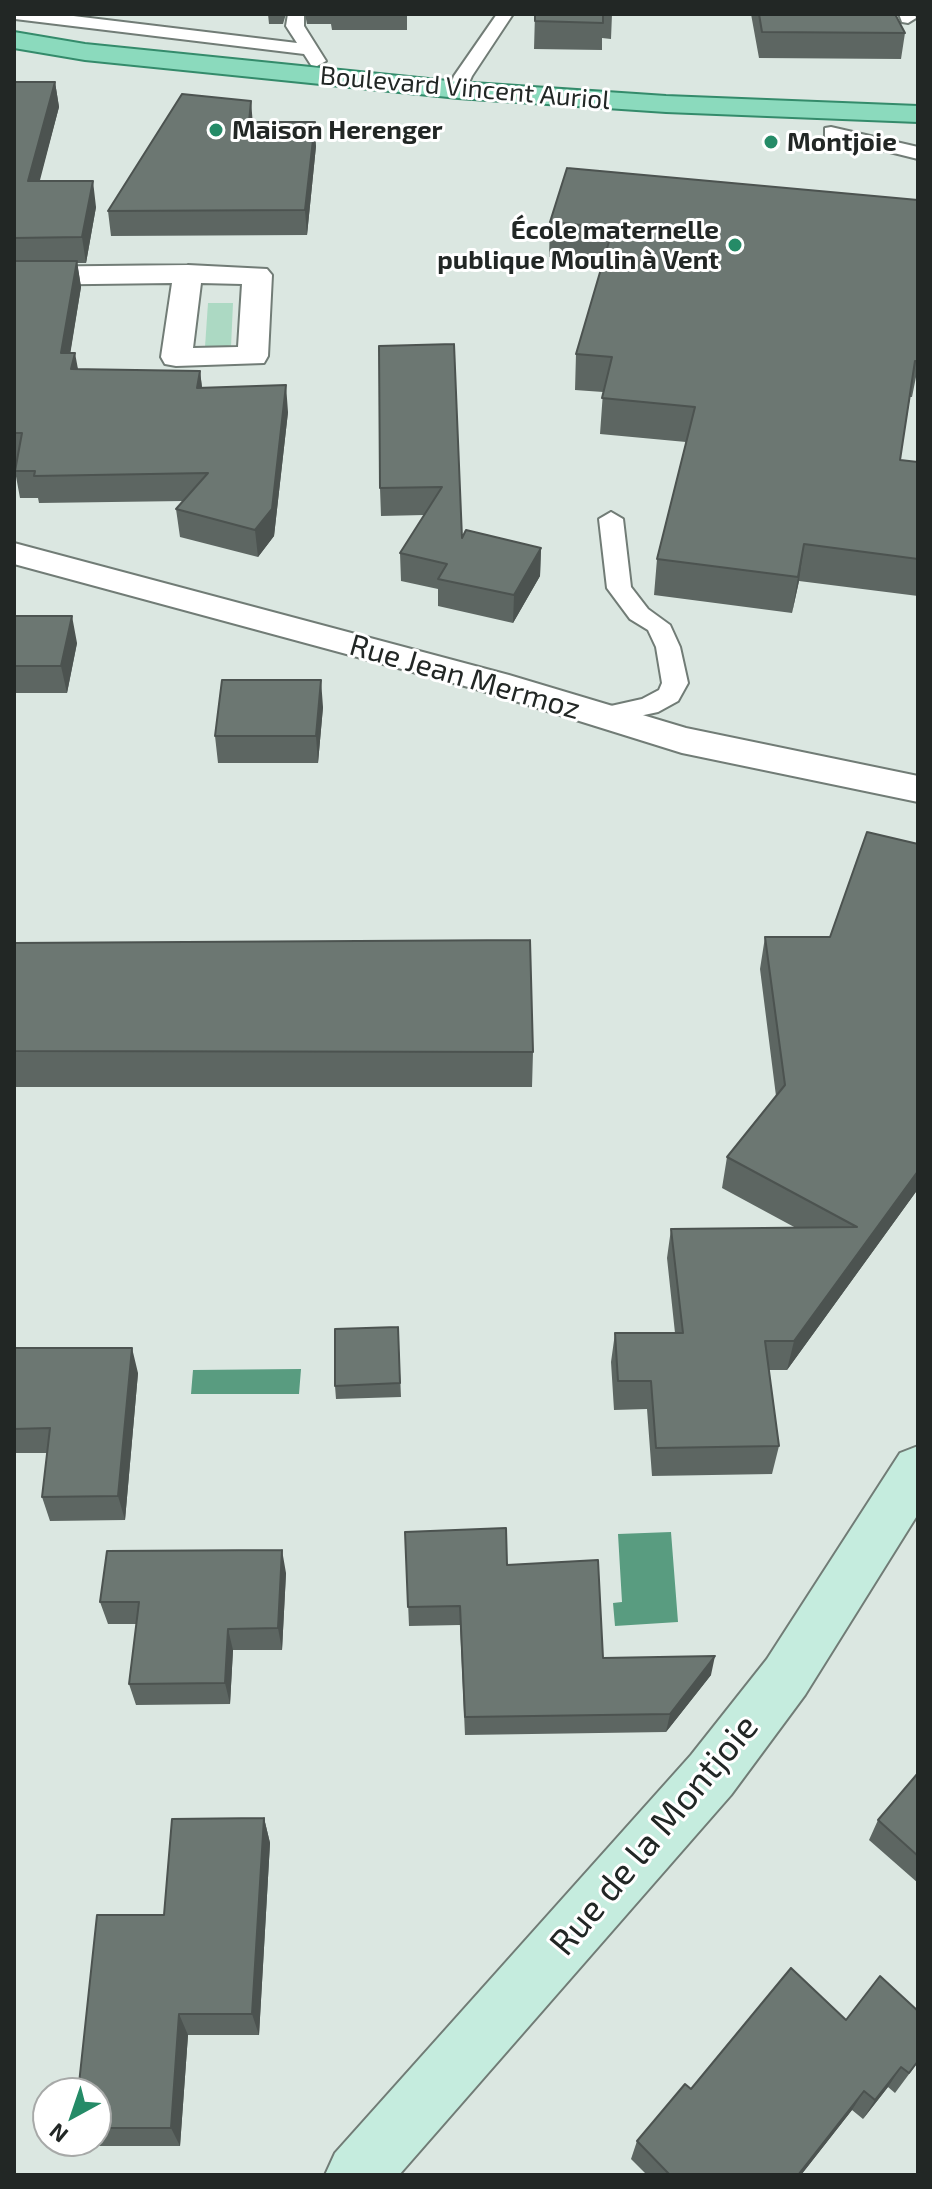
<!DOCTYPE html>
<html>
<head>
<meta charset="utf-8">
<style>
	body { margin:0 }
	#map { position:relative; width:932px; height:2189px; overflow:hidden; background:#dbe7e1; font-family:"Exo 2",sans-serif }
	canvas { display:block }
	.frame { position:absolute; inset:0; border:16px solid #222725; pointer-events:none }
	.north { position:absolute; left:32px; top:2077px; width:80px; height:80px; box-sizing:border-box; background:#fff; border:2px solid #a7a9a8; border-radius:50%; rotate:220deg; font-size:22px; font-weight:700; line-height:32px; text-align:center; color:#222725 }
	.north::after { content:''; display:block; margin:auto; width:28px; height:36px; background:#258b67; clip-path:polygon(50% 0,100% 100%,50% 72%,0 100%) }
</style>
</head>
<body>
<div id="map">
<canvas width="932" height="2189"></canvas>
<div class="frame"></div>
<div class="north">N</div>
</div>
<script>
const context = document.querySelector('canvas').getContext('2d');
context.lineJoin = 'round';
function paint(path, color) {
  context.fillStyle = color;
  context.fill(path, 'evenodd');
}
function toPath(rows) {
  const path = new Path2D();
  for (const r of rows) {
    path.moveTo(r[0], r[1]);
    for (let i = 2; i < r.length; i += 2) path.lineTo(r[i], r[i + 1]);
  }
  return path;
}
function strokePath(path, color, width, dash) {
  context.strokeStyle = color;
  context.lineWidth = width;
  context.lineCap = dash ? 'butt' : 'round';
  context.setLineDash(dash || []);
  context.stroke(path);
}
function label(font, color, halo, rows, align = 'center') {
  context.font = font + ' "Exo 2",sans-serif';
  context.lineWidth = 6;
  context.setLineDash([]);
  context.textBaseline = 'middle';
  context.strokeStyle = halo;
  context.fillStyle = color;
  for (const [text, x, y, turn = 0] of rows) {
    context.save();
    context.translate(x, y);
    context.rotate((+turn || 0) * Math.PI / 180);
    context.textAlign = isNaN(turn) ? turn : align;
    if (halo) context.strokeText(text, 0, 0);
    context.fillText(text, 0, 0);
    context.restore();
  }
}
const green = toPath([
	[208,303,233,303,231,347,205,347]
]);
const water = toPath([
	[301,1369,299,1394,191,1394,193,1370],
	[671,1532,678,1622,615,1626,613,1603,622,1602,618,1534]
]);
const lane = toPath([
	[14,14,57,14,297,43,286,26,288,14,304,14,304,26,326,61,317,66,311,65,304,54,15,19,14,14],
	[497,14,513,14,472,76,464,94,452,94,449,90,454,76,497,14],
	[899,14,915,14,916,18,908,23,902,22,899,14],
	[831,127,918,147,918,159,825,136,825,128,831,127],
	[611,512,623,519,631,587,648,609,670,625,680,647,688,683,678,701,658,712,602,724,593,722,589,716,593,710,642,699,659,690,662,683,656,647,648,630,630,619,607,588,599,519,611,512]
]);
const street = toPath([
	[188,265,267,269,272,275,268,356,264,363,176,366,165,364,161,357,172,283,14,285,14,267,188,265],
	[201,283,242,284,238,347,193,348,201,283],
	[14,543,509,675,686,728,918,776,918,802,682,753,483,691,14,564,14,543]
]);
const secondary = toPath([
	[918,1446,918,1514,805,1695,731,1795,399,2175,325,2175,335,2153,691,1755,767,1659,900,1453,918,1446]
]);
const primary = toPath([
	[14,32,85,44,458,82,666,96,918,106,918,122,666,112,458,98,85,60,14,48,14,32]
]);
const wall = toPath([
	[268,14,286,14,283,24,269,24],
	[305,14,407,14,407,30,332,30,331,24,307,24],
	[535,14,612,14,611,39,602,38,602,50,534,49],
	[751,14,895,14,905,33,901,59,759,58],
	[14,82,55,82,59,107,39,181,96,207,86,263,77,263,81,287,70,353,78,369,200,371,202,387,288,412,274,536,258,557,180,537,176,509,184,501,39,503,38,498,20,498,15,471,17,460,14,460],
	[253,122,316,146,307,235,111,236,108,211],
	[918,200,918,367,912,397,910,397,900,460,918,462,918,596,799,581,792,613,654,595,657,559,686,442,600,434,603,392,575,390,576,354,603,262,549,257,550,222],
	[454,344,462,538,541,548,540,576,513,623,438,606,438,589,401,581,400,553,424,515,381,516,380,488],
	[14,616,77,643,67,693,14,693],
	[323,707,318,763,218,763,215,736],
	[765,937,918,1189,787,1370,769,1370,779,1446,772,1474,652,1476,647,1409,614,1410,611,1362,615,1333,675,1333,667,1258,671,1229,796,1228,722,1188,727,1157,776,1096,760,969],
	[14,943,533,1052,532,1087,14,1087],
	[398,1327,401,1397,336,1399,335,1386],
	[14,1348,138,1373,125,1520,50,1521,42,1497,47,1453,14,1453],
	[405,1532,507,1565,603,1658,711,1675,666,1732,465,1735,460,1625,409,1626],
	[286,1573,282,1650,233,1650,230,1704,136,1705,129,1684,137,1624,108,1624,100,1602],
	[918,1773,918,1883,869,1840,878,1820],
	[264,1818,270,1843,259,2035,188,2035,180,2146,86,2146,82,2141,96,2141,96,2093,164,1915],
	[846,2020,918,2062,895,2093,888,2087,863,2119,852,2110,801,2175,647,2175,631,2159,637,2141,691,2089]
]);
const shadedWall = toPath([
	[55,82,59,107,33,207,28,181],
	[251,101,253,125,249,122],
	[315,122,316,146,307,235,305,210],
	[93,181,96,207,86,263,82,237],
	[77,261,81,287,66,380,61,353],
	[75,353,80,380,71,369],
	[200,371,203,397,197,388],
	[286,385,288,412,274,536,258,557,255,530],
	[804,544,799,581,792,613,798,577],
	[541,548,540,576,513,623,514,595],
	[72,616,77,643,67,693,61,666],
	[321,680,323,707,318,763,316,736],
	[918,1171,918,1189,787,1370,794,1341],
	[132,1348,138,1373,125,1520,118,1496],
	[282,1550,286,1573,282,1650,278,1628],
	[228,1629,233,1650,230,1704,225,1683],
	[715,1656,711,1675,666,1732,670,1714],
	[264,1818,270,1843,259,2035,252,2014],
	[179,2014,188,2035,180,2146,171,2128],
	[901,2067,888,2087,863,2119,875,2100],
	[864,2091,852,2110,801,2175,798,2175]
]);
const building = toPath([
	[535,14,603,14,603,23,535,21,535,14],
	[759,14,895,14,905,33,762,32,759,14],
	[14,82,55,82,28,181,93,181,82,237,14,238,14,82],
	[182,94,251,101,249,122,315,122,305,210,108,211,182,94],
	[567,168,918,200,918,361,915,361,900,460,918,462,918,559,804,544,798,577,657,559,695,407,602,398,612,357,576,354,613,228,550,222,567,168],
	[14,261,77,261,61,353,75,353,71,369,200,371,197,388,286,385,272,509,255,530,176,509,208,473,34,476,35,471,15,471,22,433,14,433,14,261],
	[454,344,462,538,466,530,541,548,514,595,438,579,447,564,400,553,442,487,380,488,379,346,454,344],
	[14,616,72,616,61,666,14,666,14,616],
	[222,680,321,680,316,736,215,736,222,680],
	[867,832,918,844,918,1171,794,1341,765,1341,779,1446,656,1448,651,1381,618,1381,615,1333,683,1333,671,1229,857,1227,727,1157,785,1085,765,937,830,937,867,832],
	[530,940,533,1052,14,1051,14,943,530,940],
	[398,1327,400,1383,335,1386,335,1329,398,1327],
	[14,1348,132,1348,118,1496,42,1497,50,1428,14,1429,14,1348],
	[506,1528,507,1565,598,1560,603,1658,715,1656,670,1714,465,1717,460,1606,408,1607,405,1532,506,1528],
	[282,1550,278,1628,228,1629,225,1683,129,1684,139,1602,100,1602,107,1551,282,1550],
	[918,1773,918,1856,878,1820,918,1773],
	[264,1818,252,2014,179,2014,171,2128,96,2128,96,2093,78,2093,97,1915,164,1915,172,1819,264,1818],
	[791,1968,846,2020,880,1976,918,2011,918,2061,909,2073,901,2067,875,2100,864,2091,798,2175,670,2175,637,2141,685,2084,691,2089,791,1968]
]);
const markers = [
	[216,130,8,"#258b67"],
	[771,142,8,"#258b67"],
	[735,245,8,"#258b67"]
];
const farStreetnames = [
	["Boulevard Vincent Auriol",465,88,5]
];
const farPoinames = [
	["Maison Herenger",232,130],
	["Montjoie",787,142],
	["École maternelle",719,230,"right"],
	["publique Moulin à Vent",719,260,"right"]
];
const streetNames = [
	["Rue Jean Mermoz",465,677,16]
];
const nearStreetnames = [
	["Rue de la Montjoie",654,1835,-50]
];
paint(green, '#acd9c3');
paint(water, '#599c80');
strokePath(lane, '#717c76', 4);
strokePath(street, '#717c76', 4);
strokePath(secondary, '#717c76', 4);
strokePath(primary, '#348b6b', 4);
paint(lane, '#fff');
paint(street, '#fff');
paint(secondary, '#c5ecde');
paint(primary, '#8bdabd');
paint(wall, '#5d6662');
paint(shadedWall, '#4c5350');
paint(building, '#6c7772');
strokePath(building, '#4c5350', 2);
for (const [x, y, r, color] of markers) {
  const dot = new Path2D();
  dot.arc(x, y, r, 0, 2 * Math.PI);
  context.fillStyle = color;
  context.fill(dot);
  strokePath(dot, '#fff', 3);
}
label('26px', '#222725', '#fff', farStreetnames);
label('bold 26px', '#222725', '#fff', farPoinames, 'left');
label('30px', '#222725', '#fff', streetNames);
label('36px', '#222725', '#fff', nearStreetnames);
</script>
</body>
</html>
